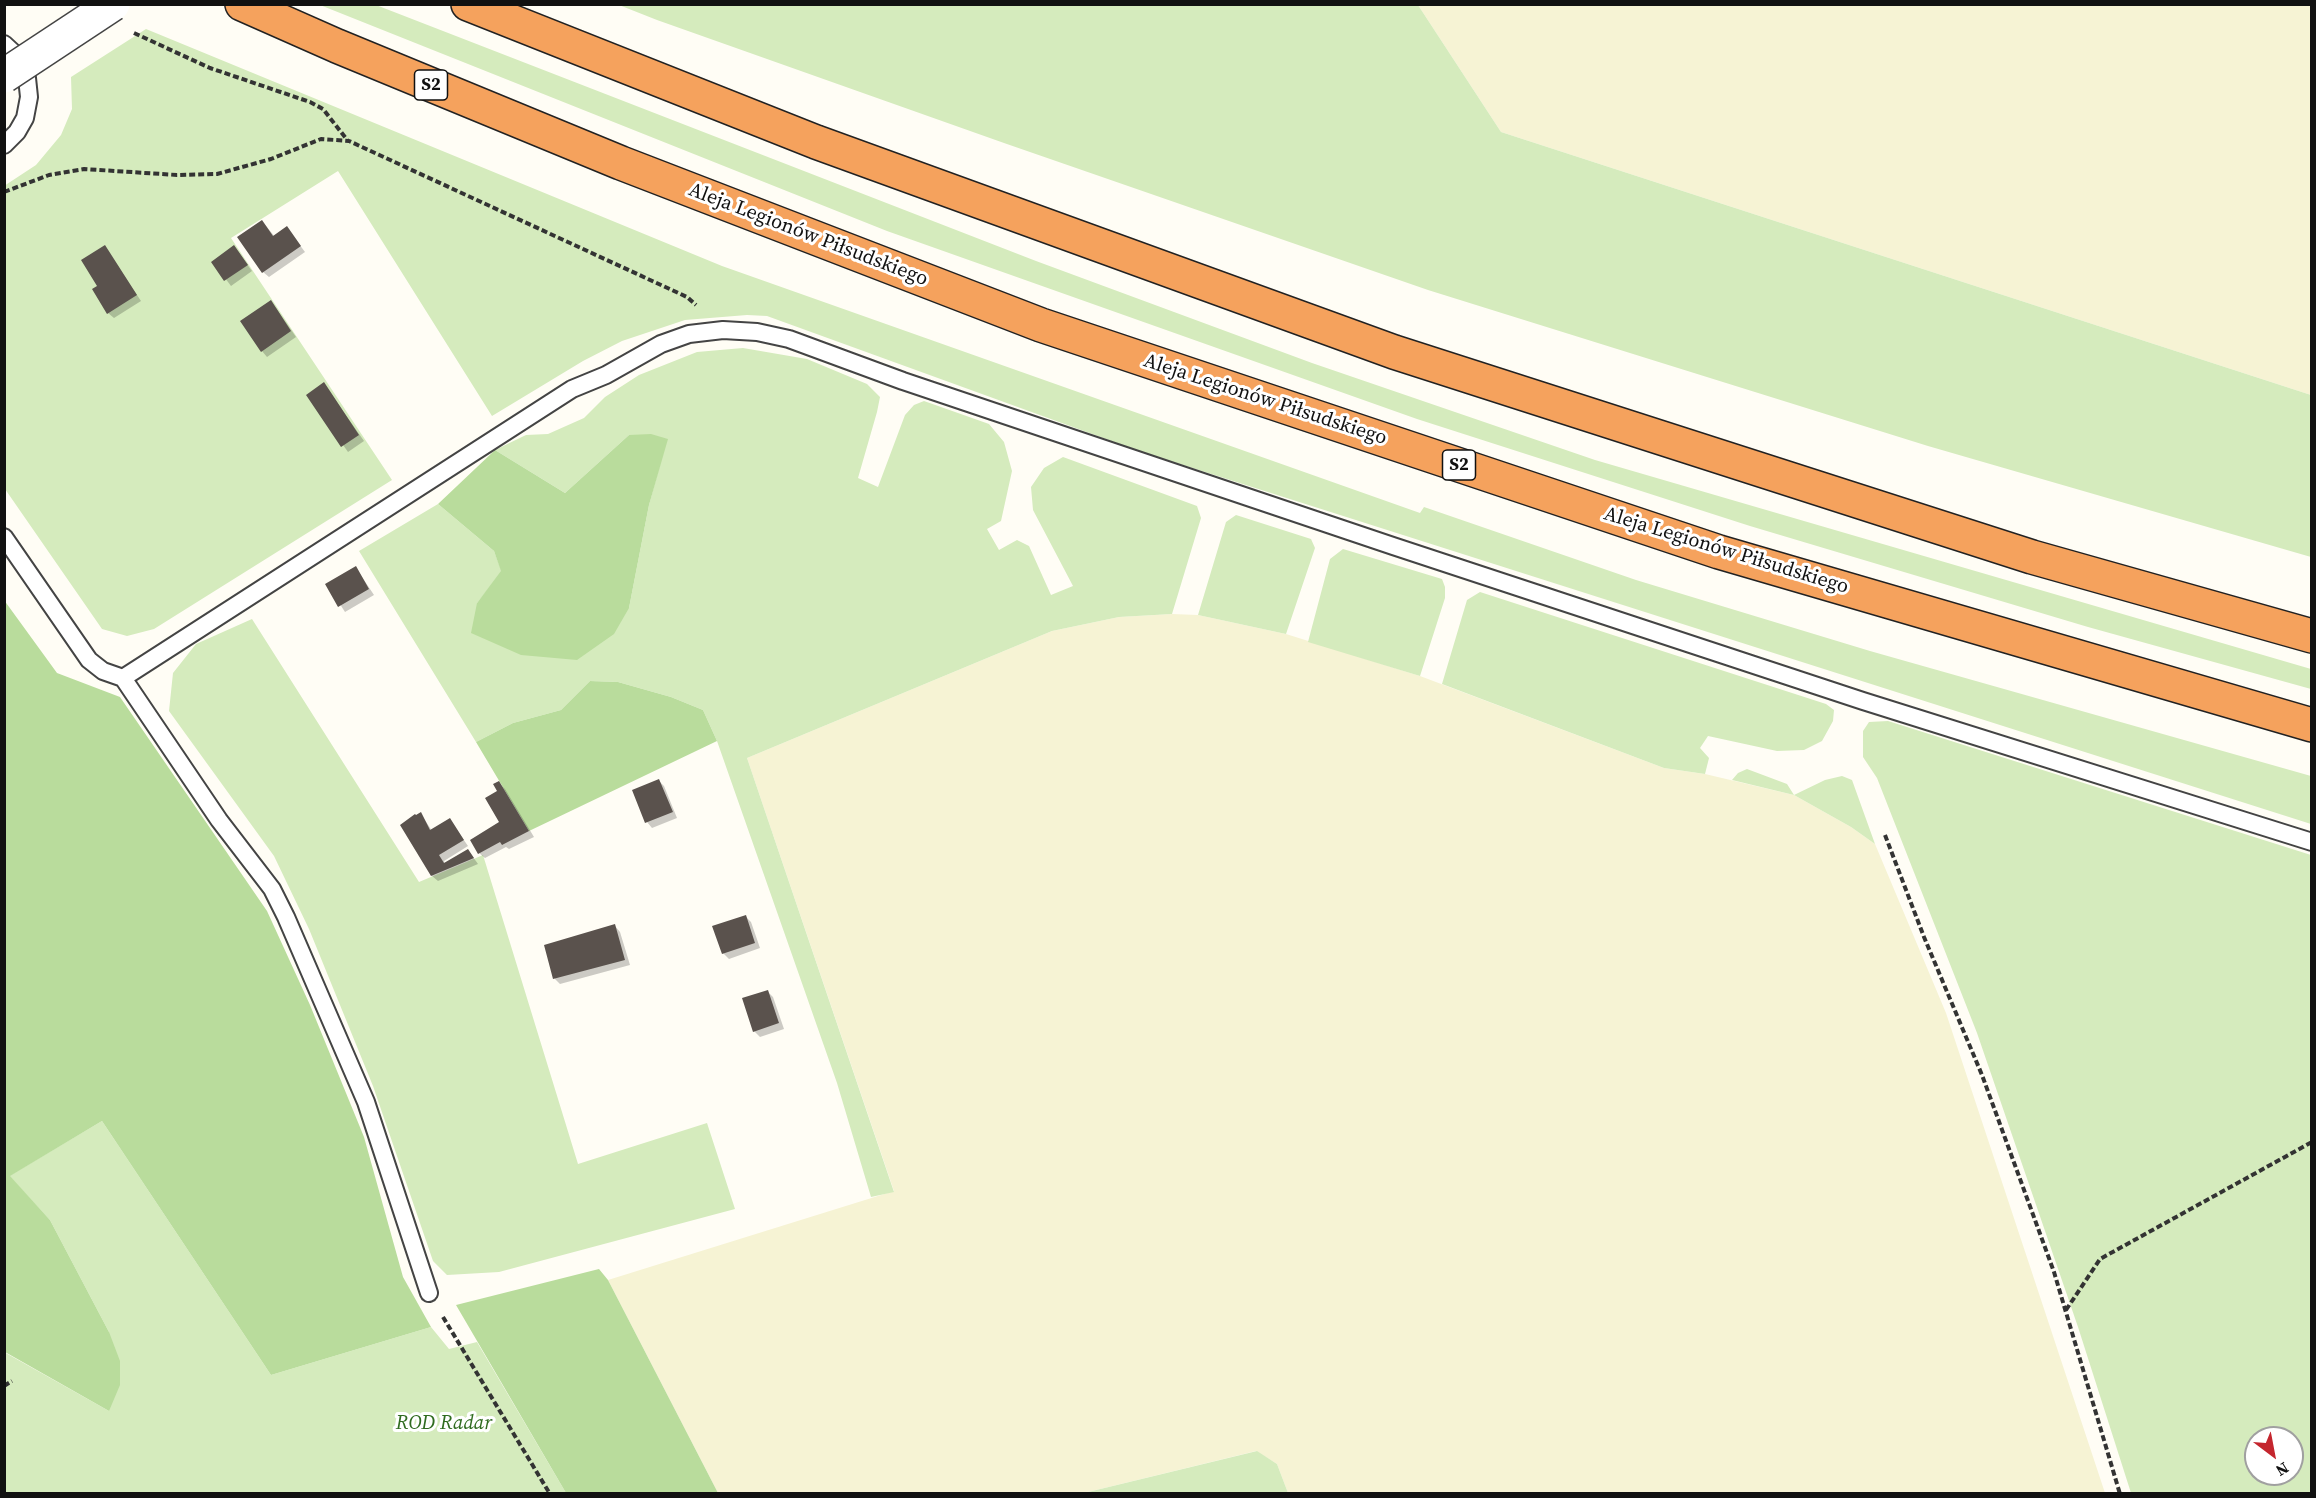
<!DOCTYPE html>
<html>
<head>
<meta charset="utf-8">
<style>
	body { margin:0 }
	#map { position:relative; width:2316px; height:1498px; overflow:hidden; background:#fffdf5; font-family:"Source Serif 4",serif }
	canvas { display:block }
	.frame { position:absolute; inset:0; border:6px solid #111; pointer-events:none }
	.north { position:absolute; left:2244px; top:1426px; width:60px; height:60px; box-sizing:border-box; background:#fff; border:2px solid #a0a0a0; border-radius:50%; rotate:148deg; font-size:16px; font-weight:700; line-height:24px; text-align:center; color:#111 }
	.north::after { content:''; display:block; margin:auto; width:21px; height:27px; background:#c4262e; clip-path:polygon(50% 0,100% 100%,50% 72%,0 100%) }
</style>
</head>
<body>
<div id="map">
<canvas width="2316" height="1498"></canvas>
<div class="frame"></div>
<div class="north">N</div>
</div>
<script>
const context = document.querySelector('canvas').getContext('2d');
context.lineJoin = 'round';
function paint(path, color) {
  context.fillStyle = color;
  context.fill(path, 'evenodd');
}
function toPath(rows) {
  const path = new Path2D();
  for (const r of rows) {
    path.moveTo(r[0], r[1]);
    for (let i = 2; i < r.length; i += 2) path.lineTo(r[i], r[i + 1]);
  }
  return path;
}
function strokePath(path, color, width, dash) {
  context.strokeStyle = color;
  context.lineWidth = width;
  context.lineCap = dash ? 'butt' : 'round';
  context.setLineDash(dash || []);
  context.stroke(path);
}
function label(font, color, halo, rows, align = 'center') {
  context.font = font + ' "Source Serif 4",serif';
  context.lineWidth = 6;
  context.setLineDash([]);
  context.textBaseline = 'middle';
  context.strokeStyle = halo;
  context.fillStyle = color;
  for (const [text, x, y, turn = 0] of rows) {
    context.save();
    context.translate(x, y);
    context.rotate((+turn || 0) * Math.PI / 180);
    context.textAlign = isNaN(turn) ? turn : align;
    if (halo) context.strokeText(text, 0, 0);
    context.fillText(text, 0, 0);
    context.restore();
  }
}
const farmland = toPath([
	[1418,5,2311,5,2311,395,1501,132],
	[1172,614,1198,615,1286,634,1420,676,1664,768,1705,774,1794,795,1851,827,1875,844,1946,1013,2105,1493,1288,1493,1277,1464,1256,1451,1084,1493,718,1493,608,1280,894,1191,747,758,1052,631,1119,617]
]);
const green = toPath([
	[320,5,376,5,1036,261,1312,363,1595,460,2311,669,2311,689,2088,627,1750,526,1417,419,887,231],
	[619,5,1418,5,1501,132,2311,395,2311,557,1928,446,1428,290,1004,143,657,20],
	[146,29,722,266,1420,513,1424,507,1636,580,1870,651,2311,776,2311,824,1139,451,767,316,747,315,685,320,622,341,583,361,492,416,338,171,231,238,392,480,154,629,127,636,102,629,5,489,4,186,36,165,61,135,72,109,71,77],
	[743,348,807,359,867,384,880,397,877,412,858,478,878,487,905,415,914,405,924,401,989,424,1004,442,1012,471,1001,521,987,529,999,550,1017,540,1029,546,1051,595,1073,586,1033,510,1031,487,1044,468,1063,457,1197,506,1201,518,1172,614,1119,617,1052,631,747,758,894,1192,871,1197,837,1083,717,741,703,710,671,697,618,682,590,681,561,710,513,723,476,742,359,551,438,504,494,551,502,572,477,603,629,608,649,505,667,439,629,435,565,493,495,450,526,435,548,434,584,418,605,397,639,375,697,352],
	[1236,515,1311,539,1315,548,1286,634,1198,615,1226,522],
	[1343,549,1442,579,1445,587,1445,598,1420,676,1308,642,1330,559],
	[1480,592,1826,704,1834,710,1833,721,1822,741,1804,750,1777,751,1708,736,1700,748,1709,758,1705,774,1664,768,1442,684,1467,600],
	[252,619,419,882,483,855,578,1164,707,1123,735,1209,499,1272,447,1275,433,1261,373,1086,309,929,274,856,169,711,173,673,196,644],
	[1888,721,2311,855,2311,1493,2131,1493,2078,1327,1977,1033,1877,778,1863,757,1863,731,1869,722],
	[2256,1438,2292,1438,2292,1474,2256,1474],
	[1747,769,1787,784,1794,795,1825,780,1842,776,1852,780,1875,844,1851,827,1794,795,1732,780,1738,773],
	[102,1121,271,1375,431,1327,449,1349,477,1342,566,1493,5,1493,4,1352,109,1411,109,1332,50,1220,9,1176],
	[1257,1451,1277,1464,1288,1493,1084,1493]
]);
const forest = toPath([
	[651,434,668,439,649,505,629,608,614,634,577,660,521,655,471,633,477,603,501,571,494,551,438,504,495,450,565,493,629,435],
	[4,600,57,673,120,697,267,911,310,1005,364,1137,403,1277,431,1327,271,1375,102,1121,10,1176,50,1220,109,1332,120,1361,120,1385,109,1411,5,1352],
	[590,681,618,682,671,697,703,710,717,741,529,831,476,742,513,723,561,710],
	[599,1269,608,1280,718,1493,566,1493,456,1305]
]);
const shadow = toPath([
	[262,221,275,237,287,228,305,252,269,277,263,272],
	[105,247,141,301,114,318,108,313,99,286],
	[234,247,252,271,231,286,213,262],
	[276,308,296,337,267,357,262,351],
	[324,384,364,441,348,452,308,395],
	[356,568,374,595,345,612,327,584],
	[659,781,664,786,677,818,652,828,647,822],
	[499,783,505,789,534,837,509,849,506,847,485,858,479,853,501,822],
	[421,814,432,831,450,820,468,846,444,861,445,864,468,850,478,864,438,881,432,876],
	[745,916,751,922,760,948,729,959,723,953],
	[615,926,620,932,630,965,560,984,555,979,546,946],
	[767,991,773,997,784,1029,760,1037,754,1031]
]);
const building = toPath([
	[262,220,273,236,287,226,301,246,262,273,237,237],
	[105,245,137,295,107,314,92,289,97,286,81,260],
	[234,245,248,265,224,281,211,262],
	[271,300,291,331,261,352,240,321],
	[324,382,359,435,341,447,306,395],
	[356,566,369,589,338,607,325,584],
	[659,779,673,812,645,823,632,790],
	[499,781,529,831,502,845,500,842,478,854,470,840,499,822,485,798,497,791,493,784],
	[421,812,430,830,450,818,464,840,439,855,444,863,468,849,474,858,431,876,400,825,415,814,416,815],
	[746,915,755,943,722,954,712,926],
	[615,924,625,960,553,979,544,945],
	[768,990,779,1023,753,1032,742,998]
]);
const path = toPath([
	[134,33,210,68,310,102,323,109,348,141],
	[4,192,49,175,84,169,177,175,217,174,271,159,321,139,349,141,687,297,696,305],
	[1885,835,1924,937,1982,1075,2054,1272,2120,1494],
	[2066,1310,2100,1259,2312,1142],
	[443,1317,550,1494],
	[4,1386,12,1381]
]);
const service = toPath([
	[4,44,17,56,27,78,29,97,25,118,17,132,4,145],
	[4,537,89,660,103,671,123,678,219,820,272,889,286,917,366,1102,429,1293],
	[123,678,572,389,606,375,661,344,689,334,723,330,757,332,789,339,903,381,1393,546,1863,701,2312,842]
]);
const motorway = toPath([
	[242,4,337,46,621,163,1041,325,1719,552,2312,725],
	[468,4,816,142,1394,352,2032,557,2312,636]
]);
const minorBridge = toPath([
	[4,76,113,4]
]);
const shields = [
	[431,85,33],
	[1459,465,33]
];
const shieldNames = [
	["S2",431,85],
	["S2",1459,465]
];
const streetNames = [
	["Aleja Legionów Piłsudskiego",808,235,21],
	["Aleja Legionów Piłsudskiego",1265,400,18],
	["Aleja Legionów Piłsudskiego",1726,551,17]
];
const parkNames = [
	["ROD Radar",444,1424]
];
paint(farmland, '#f6f3d4');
paint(green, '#d5ebbd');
paint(forest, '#b9dc9c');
paint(shadow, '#0003');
paint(building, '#5a524d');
strokePath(service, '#444', 20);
strokePath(motorway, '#222', 36);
strokePath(path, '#333', 4, [6, 3]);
strokePath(service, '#fff', 16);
strokePath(motorway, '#f5a25d', 33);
strokePath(minorBridge, '#444', 36, []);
strokePath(minorBridge, '#fff', 33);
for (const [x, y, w] of shields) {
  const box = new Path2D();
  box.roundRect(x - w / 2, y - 15, w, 30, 4.5);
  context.fillStyle = '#fff';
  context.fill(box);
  strokePath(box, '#111', 1.5);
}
label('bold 18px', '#111', null, shieldNames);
label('20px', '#111', '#fff', streetNames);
label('italic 20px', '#2f6b1f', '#fff', parkNames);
</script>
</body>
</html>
